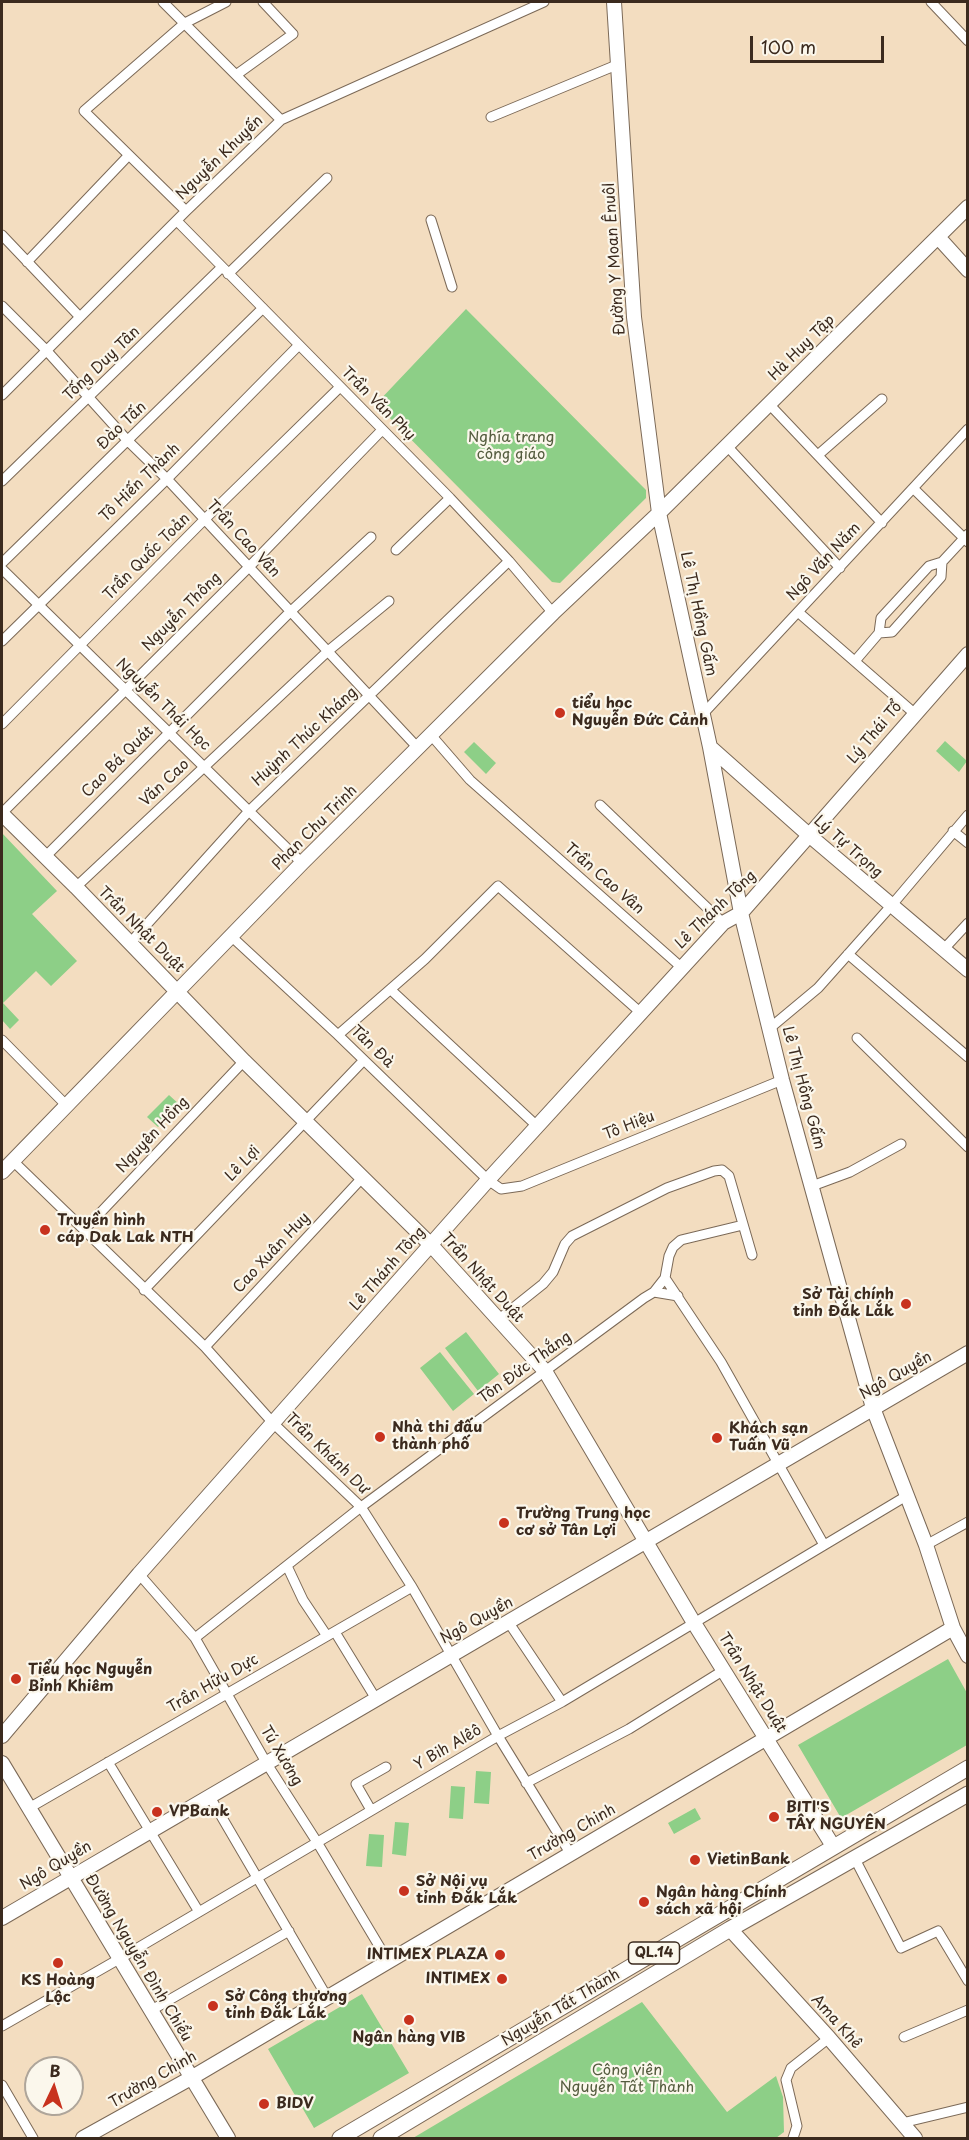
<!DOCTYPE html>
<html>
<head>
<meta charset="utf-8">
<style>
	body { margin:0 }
	#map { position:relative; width:969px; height:2140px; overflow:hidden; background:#f3ddc0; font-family:"Playpen Sans",sans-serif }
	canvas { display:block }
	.frame { position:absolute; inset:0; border:3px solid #3b2a1e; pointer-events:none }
	.north { position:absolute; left:24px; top:2056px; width:60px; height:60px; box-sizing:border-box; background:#fbf7ec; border:2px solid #aea59a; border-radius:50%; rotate:4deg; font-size:16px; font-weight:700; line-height:24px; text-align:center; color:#3b2a1e }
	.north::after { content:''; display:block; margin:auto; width:21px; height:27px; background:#c8321e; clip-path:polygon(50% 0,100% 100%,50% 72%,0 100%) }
	.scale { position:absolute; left:750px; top:36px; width:134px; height:27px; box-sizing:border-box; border:3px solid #3b2a1e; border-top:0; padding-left:8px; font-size:18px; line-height:21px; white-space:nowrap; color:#3b2a1e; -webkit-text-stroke:4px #fbf7ec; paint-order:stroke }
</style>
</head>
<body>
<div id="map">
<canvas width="969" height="2140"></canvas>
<div class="frame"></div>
<div class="north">B</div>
<div class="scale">100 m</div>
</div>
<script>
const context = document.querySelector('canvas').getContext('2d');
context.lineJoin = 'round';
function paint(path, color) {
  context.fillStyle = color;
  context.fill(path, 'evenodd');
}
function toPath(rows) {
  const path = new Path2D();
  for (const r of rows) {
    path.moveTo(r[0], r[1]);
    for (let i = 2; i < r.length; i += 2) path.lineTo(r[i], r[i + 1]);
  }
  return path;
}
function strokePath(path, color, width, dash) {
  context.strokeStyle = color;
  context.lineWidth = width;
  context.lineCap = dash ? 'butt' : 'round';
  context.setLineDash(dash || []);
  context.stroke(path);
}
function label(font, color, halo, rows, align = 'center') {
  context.font = font + ' "Playpen Sans",sans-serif';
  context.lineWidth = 4.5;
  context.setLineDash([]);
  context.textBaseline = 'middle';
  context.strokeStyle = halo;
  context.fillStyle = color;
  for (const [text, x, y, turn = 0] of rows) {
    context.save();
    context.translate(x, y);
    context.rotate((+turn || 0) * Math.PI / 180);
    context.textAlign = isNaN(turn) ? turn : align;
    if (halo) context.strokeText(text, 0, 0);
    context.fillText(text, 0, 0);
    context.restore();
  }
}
const green = toPath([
	[466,309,646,490,646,498,560,583,552,582,376,404],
	[945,741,967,761,959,772,936,751],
	[474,742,496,763,486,774,464,752],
	[2,833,57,891,32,914,77,961,51,986,36,971,3,1003,19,1020,10,1029,2,1020],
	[169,1095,180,1105,158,1127,147,1117],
	[466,1332,499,1374,478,1391,445,1348],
	[440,1352,474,1394,453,1411,420,1368],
	[948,1659,967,1693,967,1745,841,1818,798,1745],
	[476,1771,491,1772,489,1804,474,1803],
	[451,1786,465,1787,463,1819,449,1818],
	[695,1808,701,1819,674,1834,668,1823],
	[395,1822,409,1823,406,1856,392,1854],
	[369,1834,384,1835,382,1867,366,1866],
	[362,1994,409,2073,314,2128,268,2049],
	[642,2002,727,2112,776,2076,783,2097,784,2132,776,2138,413,2138]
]);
const street = toPath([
	[163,2,281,120],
	[931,2,968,41],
	[236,75,293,34,263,2],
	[491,117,619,64],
	[186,211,84,111,185,23,226,2],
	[431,220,452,287],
	[177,221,450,498,509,561,553,613],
	[2,235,79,316],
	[27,262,129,155],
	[228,274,327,178],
	[2,306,46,350,128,441,167,479,418,748],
	[2,395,186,211,281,120,544,2],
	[769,404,882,523],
	[727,446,840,568],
	[818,455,882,399],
	[2,481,222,267],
	[914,489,968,542],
	[396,550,450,498],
	[2,563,263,308],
	[2,569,302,863],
	[798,612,914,713],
	[879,633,892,632,941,577,942,562],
	[2,641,167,479,299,345],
	[855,661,879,633,881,618,929,566,942,562,968,534],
	[702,715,968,429],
	[2,724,205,519,340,387],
	[431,735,470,780,681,967],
	[600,805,723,923],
	[2,813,249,567,382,430],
	[953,831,968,843],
	[45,857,290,612,371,537],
	[76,887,328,651,389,601],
	[232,937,338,1035,488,1180,501,1189,522,1186,782,1080],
	[130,943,249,811,509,561],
	[943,950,968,923],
	[848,954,968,1057],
	[391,990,537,1126],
	[770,1028,818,988,891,906,968,815],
	[338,1035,425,959,498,886,641,1013],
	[857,1038,968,1147],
	[2,1040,67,1106],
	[13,1161,205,1347,274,1424,361,1507,412,1587,498,1736,570,1853],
	[812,1186,850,1172,901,1144],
	[84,1230,244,1061],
	[665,1278,721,1362,824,1545],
	[144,1290,364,1060],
	[654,1292,665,1278,669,1256,673,1247,681,1240,743,1225],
	[498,1320,543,1284,553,1272,565,1244,572,1236,667,1188,714,1171,722,1170,729,1176,752,1255],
	[205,1347,362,1178],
	[926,1545,968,1522],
	[287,1566,303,1600,327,1636],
	[139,1574,195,1638,267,1764,317,1842,388,1961],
	[509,1623,562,1702],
	[335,1632,376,1699],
	[195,1638,361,1507,644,1298,654,1292,678,1296],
	[108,1762,199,1912],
	[526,1783,629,1729,724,1670],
	[210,1797,327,1997],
	[29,1808,412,1587],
	[371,1810,356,1784,386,1767],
	[855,1859,901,1948,938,1931,968,1981],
	[150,2011,289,1931],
	[2,2026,119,1959,498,1736,562,1702,908,1495],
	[904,2037,968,2010],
	[2,2085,33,2138],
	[902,2123,968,2107],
	[793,2138,797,2126,786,2080,791,2068,829,2038]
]);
const secondary = toPath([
	[614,2,634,317,659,513,710,747,741,913,782,1080,873,1408,926,1545,953,1628,968,1656],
	[938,237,968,270],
	[710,747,810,836,968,970],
	[2,814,76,887,244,1061,431,1245,545,1371,694,1623,833,1846],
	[2,1172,302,863,553,613,659,513,968,207],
	[2,1736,139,1574,488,1180,723,923,741,913,968,654],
	[2,1763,228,2138],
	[2,1918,968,1353],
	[730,1929,829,2038,915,2138],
	[83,2138,191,2078,953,1628]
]);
const primary = toPath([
	[340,2138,968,1768],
	[381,2138,730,1929,968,1794]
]);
const markers = [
	[560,713,6,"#c8321e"],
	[45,1230,6,"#c8321e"],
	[906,1304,6,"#c8321e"],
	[380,1437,6,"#c8321e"],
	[717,1438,6,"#c8321e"],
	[504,1523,6,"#c8321e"],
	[16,1679,6,"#c8321e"],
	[157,1812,6,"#c8321e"],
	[774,1817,6,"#c8321e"],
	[695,1860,6,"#c8321e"],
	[404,1891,6,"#c8321e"],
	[644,1902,6,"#c8321e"],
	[500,1955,6,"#c8321e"],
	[58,1963,6,"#c8321e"],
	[502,1979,6,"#c8321e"],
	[213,2006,6,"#c8321e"],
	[409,2020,6,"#c8321e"],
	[264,2104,6,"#c8321e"]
];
const shields = [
	[654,1953,51]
];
const shieldNames = [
	["QL.14",654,1953]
];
const streetNames = [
	["Nguyễn Khuyến",220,158,-44],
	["Đường Y Moan Ênuôl",615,259,-94],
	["Hà Huy Tập",802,348,-45],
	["Tống Duy Tân",102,364,-44],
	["Trần Văn Phụ",378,404,45],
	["Đào Tấn",122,426,-44],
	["Tô Hiến Thành",140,483,-44],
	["Trần Cao Vân",243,539,47],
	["Trần Quốc Toản",147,557,-45],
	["Ngô Văn Năm",824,562,-47],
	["Nguyễn Thông",182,612,-45],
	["Lê Thị Hồng Gấm",698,614,78],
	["Nguyễn Thái Học",163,705,44],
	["Lý Thái Tổ",875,733,-50],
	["Huỳnh Thúc Kháng",305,737,-43],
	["Cao Bá Quát",118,762,-45],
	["Văn Cao",165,783,-43],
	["Phan Chu Trinh",315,828,-45],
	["Lý Tự Trọng",848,847,41],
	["Trần Cao Vân",604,879,41],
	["Lê Thánh Tông",716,910,-44],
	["Trần Nhật Duật",141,930,45],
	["Tản Đà",372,1047,44],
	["Lê Thị Hồng Gấm",803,1088,75],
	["Tô Hiệu",629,1126,-22],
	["Nguyên Hồng",153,1135,-47],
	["Lê Lợi",243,1164,-46],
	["Cao Xuân Huy",272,1253,-47],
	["Lê Thánh Tông",388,1269,-49],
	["Trần Nhật Duật",482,1278,48],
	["Tôn Đức Thắng",525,1368,-36],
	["Ngô Quyền",896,1376,-30],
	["Trần Khánh Dư",327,1454,44],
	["Ngô Quyền",477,1621,-29],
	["Trần Nhật Duật",752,1683,58],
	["Trần Hữu Dực",213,1684,-30],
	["Y Bih Alêô",448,1748,-30],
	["Tú Xương",281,1756,59],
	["Trường Chinh",572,1833,-30],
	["Ngô Quyền",56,1866,-31],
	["Đường Nguyễn Đình Chiểu",138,1958,59],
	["Nguyễn Tất Thành",561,2008,-31],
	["Ama Khê",836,2022,48],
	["Trường Chinh",153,2080,-30]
];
const parkNames = [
	["Nghĩa trang",511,438],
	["công giáo",511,455],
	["Công viên",627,2071],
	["Nguyễn Tất Thành",627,2088]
];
const poiNames = [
	["tiểu học",572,704],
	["Nguyễn Đức Cảnh",572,721],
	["Truyền hình",57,1221],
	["cáp Dak Lak NTH",57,1238],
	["Sở Tài chính",894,1295,"right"],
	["tỉnh Đắk Lắk",894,1312,"right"],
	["Nhà thi đấu",392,1428],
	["thành phố",392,1445],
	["Khách sạn",729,1429],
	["Tuấn Vũ",729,1446],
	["Trường Trung học",516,1514],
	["cơ sở Tân Lợi",516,1531],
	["Tiểu học Nguyễn",28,1670],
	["Bỉnh Khiêm",28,1687],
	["BITI'S",786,1808],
	["TÂY NGUYÊN",786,1825],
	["VPBank",169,1812],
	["VietinBank",707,1860],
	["Sở Nội vụ",416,1882],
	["tỉnh Đắk Lắk",416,1899],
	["Ngân hàng Chính",656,1893],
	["sách xã hội",656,1910],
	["INTIMEX PLAZA",488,1955,"right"],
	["INTIMEX",490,1979,"right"],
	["KS Hoàng",58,1981,"center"],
	["Lộc",58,1998,"center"],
	["Sở Công thương",225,1997],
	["tỉnh Đắk Lắk",225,2014],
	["Ngân hàng VIB",409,2038,"center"],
	["BIDV",276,2104]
];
paint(green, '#8dcf87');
strokePath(street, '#7b6957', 11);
strokePath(secondary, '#7b6957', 16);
strokePath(primary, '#7b6957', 17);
strokePath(street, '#fff', 9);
strokePath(secondary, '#fff', 14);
strokePath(primary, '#fff', 15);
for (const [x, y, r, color] of markers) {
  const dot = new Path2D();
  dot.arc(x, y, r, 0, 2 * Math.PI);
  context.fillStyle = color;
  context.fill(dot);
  strokePath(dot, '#fbf7ec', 2);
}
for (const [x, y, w] of shields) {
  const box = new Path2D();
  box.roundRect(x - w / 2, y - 11, w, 22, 4.5);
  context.fillStyle = '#fbf7ec';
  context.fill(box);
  strokePath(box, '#3b2a1e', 1.5);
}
label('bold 14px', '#3b2a1e', null, shieldNames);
label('15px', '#3b2a1e', '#fbf7ec', streetNames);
label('15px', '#545c3e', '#fbf7ec', parkNames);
label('bold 15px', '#3b2a1e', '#fbf7ec', poiNames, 'left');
</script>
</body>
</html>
